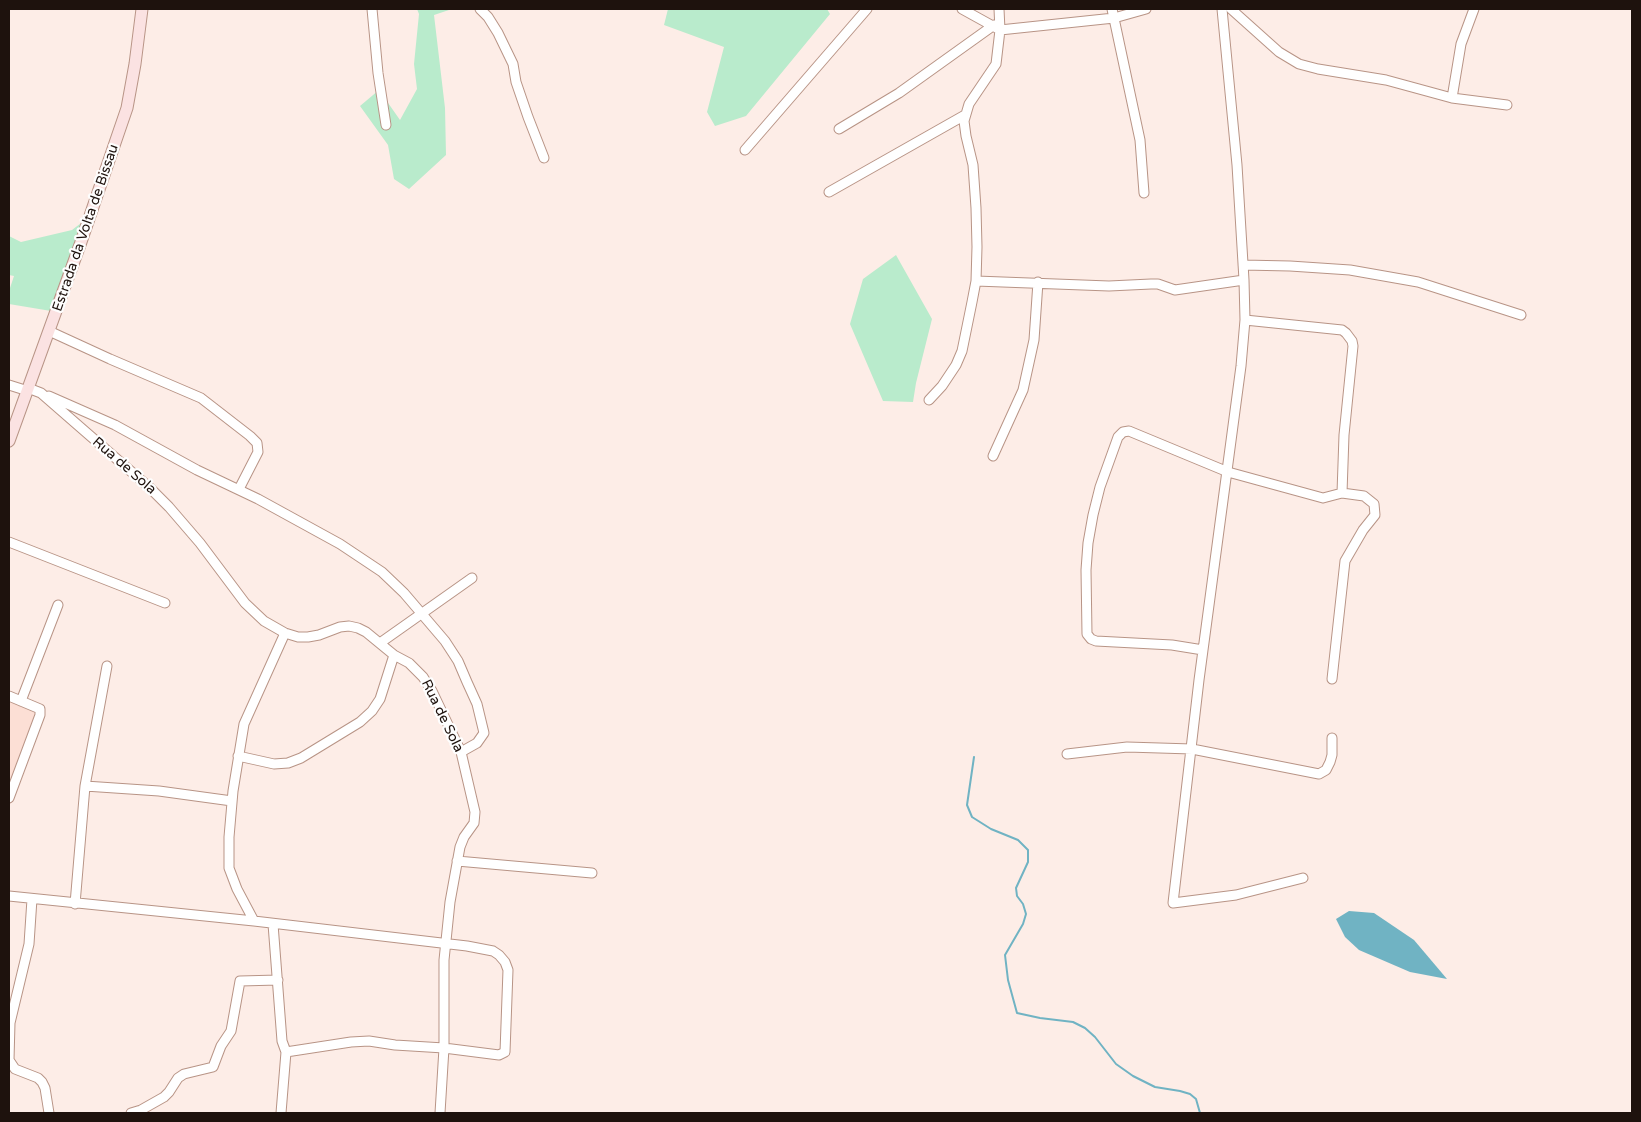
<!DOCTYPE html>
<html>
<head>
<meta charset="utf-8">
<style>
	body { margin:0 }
	#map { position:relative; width:1641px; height:1122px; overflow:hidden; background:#fdede7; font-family:"Varela Round",sans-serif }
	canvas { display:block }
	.frame { position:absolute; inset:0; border:10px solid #1e120d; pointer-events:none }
</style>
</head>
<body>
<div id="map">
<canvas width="1641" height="1122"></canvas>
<div class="frame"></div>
</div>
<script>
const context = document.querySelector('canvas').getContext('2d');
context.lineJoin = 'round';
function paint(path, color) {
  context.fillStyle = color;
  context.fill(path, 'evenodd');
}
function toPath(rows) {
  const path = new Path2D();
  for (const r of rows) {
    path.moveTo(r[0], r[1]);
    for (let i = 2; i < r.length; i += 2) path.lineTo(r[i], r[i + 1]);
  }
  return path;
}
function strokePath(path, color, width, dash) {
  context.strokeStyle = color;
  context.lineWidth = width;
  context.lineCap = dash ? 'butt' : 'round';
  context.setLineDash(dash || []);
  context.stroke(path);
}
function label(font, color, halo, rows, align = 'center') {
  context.font = font + ' "Varela Round",sans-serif';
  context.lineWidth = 4.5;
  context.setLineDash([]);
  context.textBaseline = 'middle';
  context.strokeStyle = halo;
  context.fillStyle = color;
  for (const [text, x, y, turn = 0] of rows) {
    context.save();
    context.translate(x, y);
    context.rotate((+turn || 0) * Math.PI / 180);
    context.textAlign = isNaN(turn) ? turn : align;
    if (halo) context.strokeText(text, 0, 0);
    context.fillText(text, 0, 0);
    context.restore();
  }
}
const built = toPath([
	[9,700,37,712,9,787]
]);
const green = toPath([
	[417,9,452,9,434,15,445,108,446,155,409,189,394,179,388,145,360,106,379,90,400,120,417,89,414,64,419,14],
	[668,9,827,9,830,14,746,116,715,126,707,112,724,47,664,25],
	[85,220,51,311,9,304,9,291,14,276,9,275,9,236,21,242,72,230],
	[896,255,932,319,916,383,913,402,883,401,850,324,863,279]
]);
const water = toPath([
	[1349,911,1374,913,1414,940,1447,979,1410,972,1359,950,1345,937,1336,919]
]);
const stream = toPath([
	[974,757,967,805,972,817,991,829,1018,840,1028,850,1028,862,1016,888,1017,896,1023,904,1026,914,1023,924,1005,955,1008,980,1017,1013,1040,1018,1073,1022,1085,1028,1095,1037,1116,1064,1133,1076,1155,1087,1180,1091,1190,1094,1196,1099,1200,1113]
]);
const minor = toPath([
	[372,9,378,73,386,125],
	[480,9,488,17,498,33,513,64,516,82,528,117,544,158],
	[962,9,1000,30,1114,18,1146,9],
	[1112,9,1140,140,1144,193],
	[1222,9,1237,165,1244,280,1245,320,1241,366,1199,680,1173,903,1236,895,1303,878],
	[1231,9,1279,52,1299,64,1318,69,1386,80,1452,98,1507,105],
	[1452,98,1461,44,1474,9],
	[839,129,899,93,994,25],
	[745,150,867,9],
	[829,192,965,115],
	[1243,265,1290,266,1350,270,1418,282,1521,315],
	[976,281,1109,286,1151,284,1158,284,1175,290,1244,280],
	[1245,320,1342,330,1346,333,1352,341,1353,346,1344,435,1342,493],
	[49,331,110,359,201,398,250,436,257,443,258,452,239,489],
	[9,385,28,391],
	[28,388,41,393,150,488,169,507,200,543,245,603,264,621,285,633,298,637,308,637,319,635,340,627,349,626,358,628,366,632,394,655,409,663,423,677,432,691,461,752,475,812,474,823,464,837,460,847,450,902,444,960,444,1048,440,1113],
	[49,396,115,425,197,470,258,499,340,544,382,572,404,593,445,641,458,661,467,682,477,704,484,733,477,743,461,752],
	[929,400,942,386,956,365,962,351,972,302,976,281,977,247,976,208,973,165,966,136,964,121,969,104,996,64,1000,30,999,9],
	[993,456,1023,390,1034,340,1038,282],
	[9,542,165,603],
	[380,643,472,578],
	[1203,650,1172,645,1096,641,1091,639,1087,634,1086,570,1088,543,1093,515,1100,487,1118,437,1123,432,1129,431,1228,472,1323,498,1342,493,1364,496,1374,504,1375,515,1363,530,1345,561,1332,679],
	[9,696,40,709,40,715,9,798],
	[21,701,58,605],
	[1067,754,1127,747,1192,749,1319,774,1326,770,1330,762,1332,755,1332,738],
	[238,756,274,764,288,763,301,758,360,722,372,711,380,699,394,655],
	[85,786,159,791,232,801],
	[457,861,592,873],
	[9,896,254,921,467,946,493,951,499,955,505,962,508,970,505,1052,499,1055,444,1048,395,1045,369,1041,351,1042,286,1052,282,1041,273,924],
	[32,899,29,944,10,1023,9,1060,15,1069,38,1078,42,1082,45,1088,49,1113],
	[75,904,85,786,107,666],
	[254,921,237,889,229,868,229,837,233,791,244,724,285,633],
	[131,1113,141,1110,164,1097,169,1092,178,1078,184,1074,213,1067,221,1046,231,1031,240,981,278,980],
	[281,1113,286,1052]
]);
const secondary = toPath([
	[9,441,81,242,127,108,135,64,142,9]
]);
const streetNames = [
	["Estrada da Volta de Bissau",86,228,-71],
	["Rua de Sola",124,466,41],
	["Rua de Sola",442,716,64]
];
paint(built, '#fcdfd5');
paint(green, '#b9ebcc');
paint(water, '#70b3c3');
strokePath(stream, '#70b3c3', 2);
strokePath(minor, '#b89486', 11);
strokePath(secondary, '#b89486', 13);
strokePath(minor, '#fff', 9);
strokePath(secondary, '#fbe2e2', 11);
label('14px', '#1e120d', '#fefefe', streetNames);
</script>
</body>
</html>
